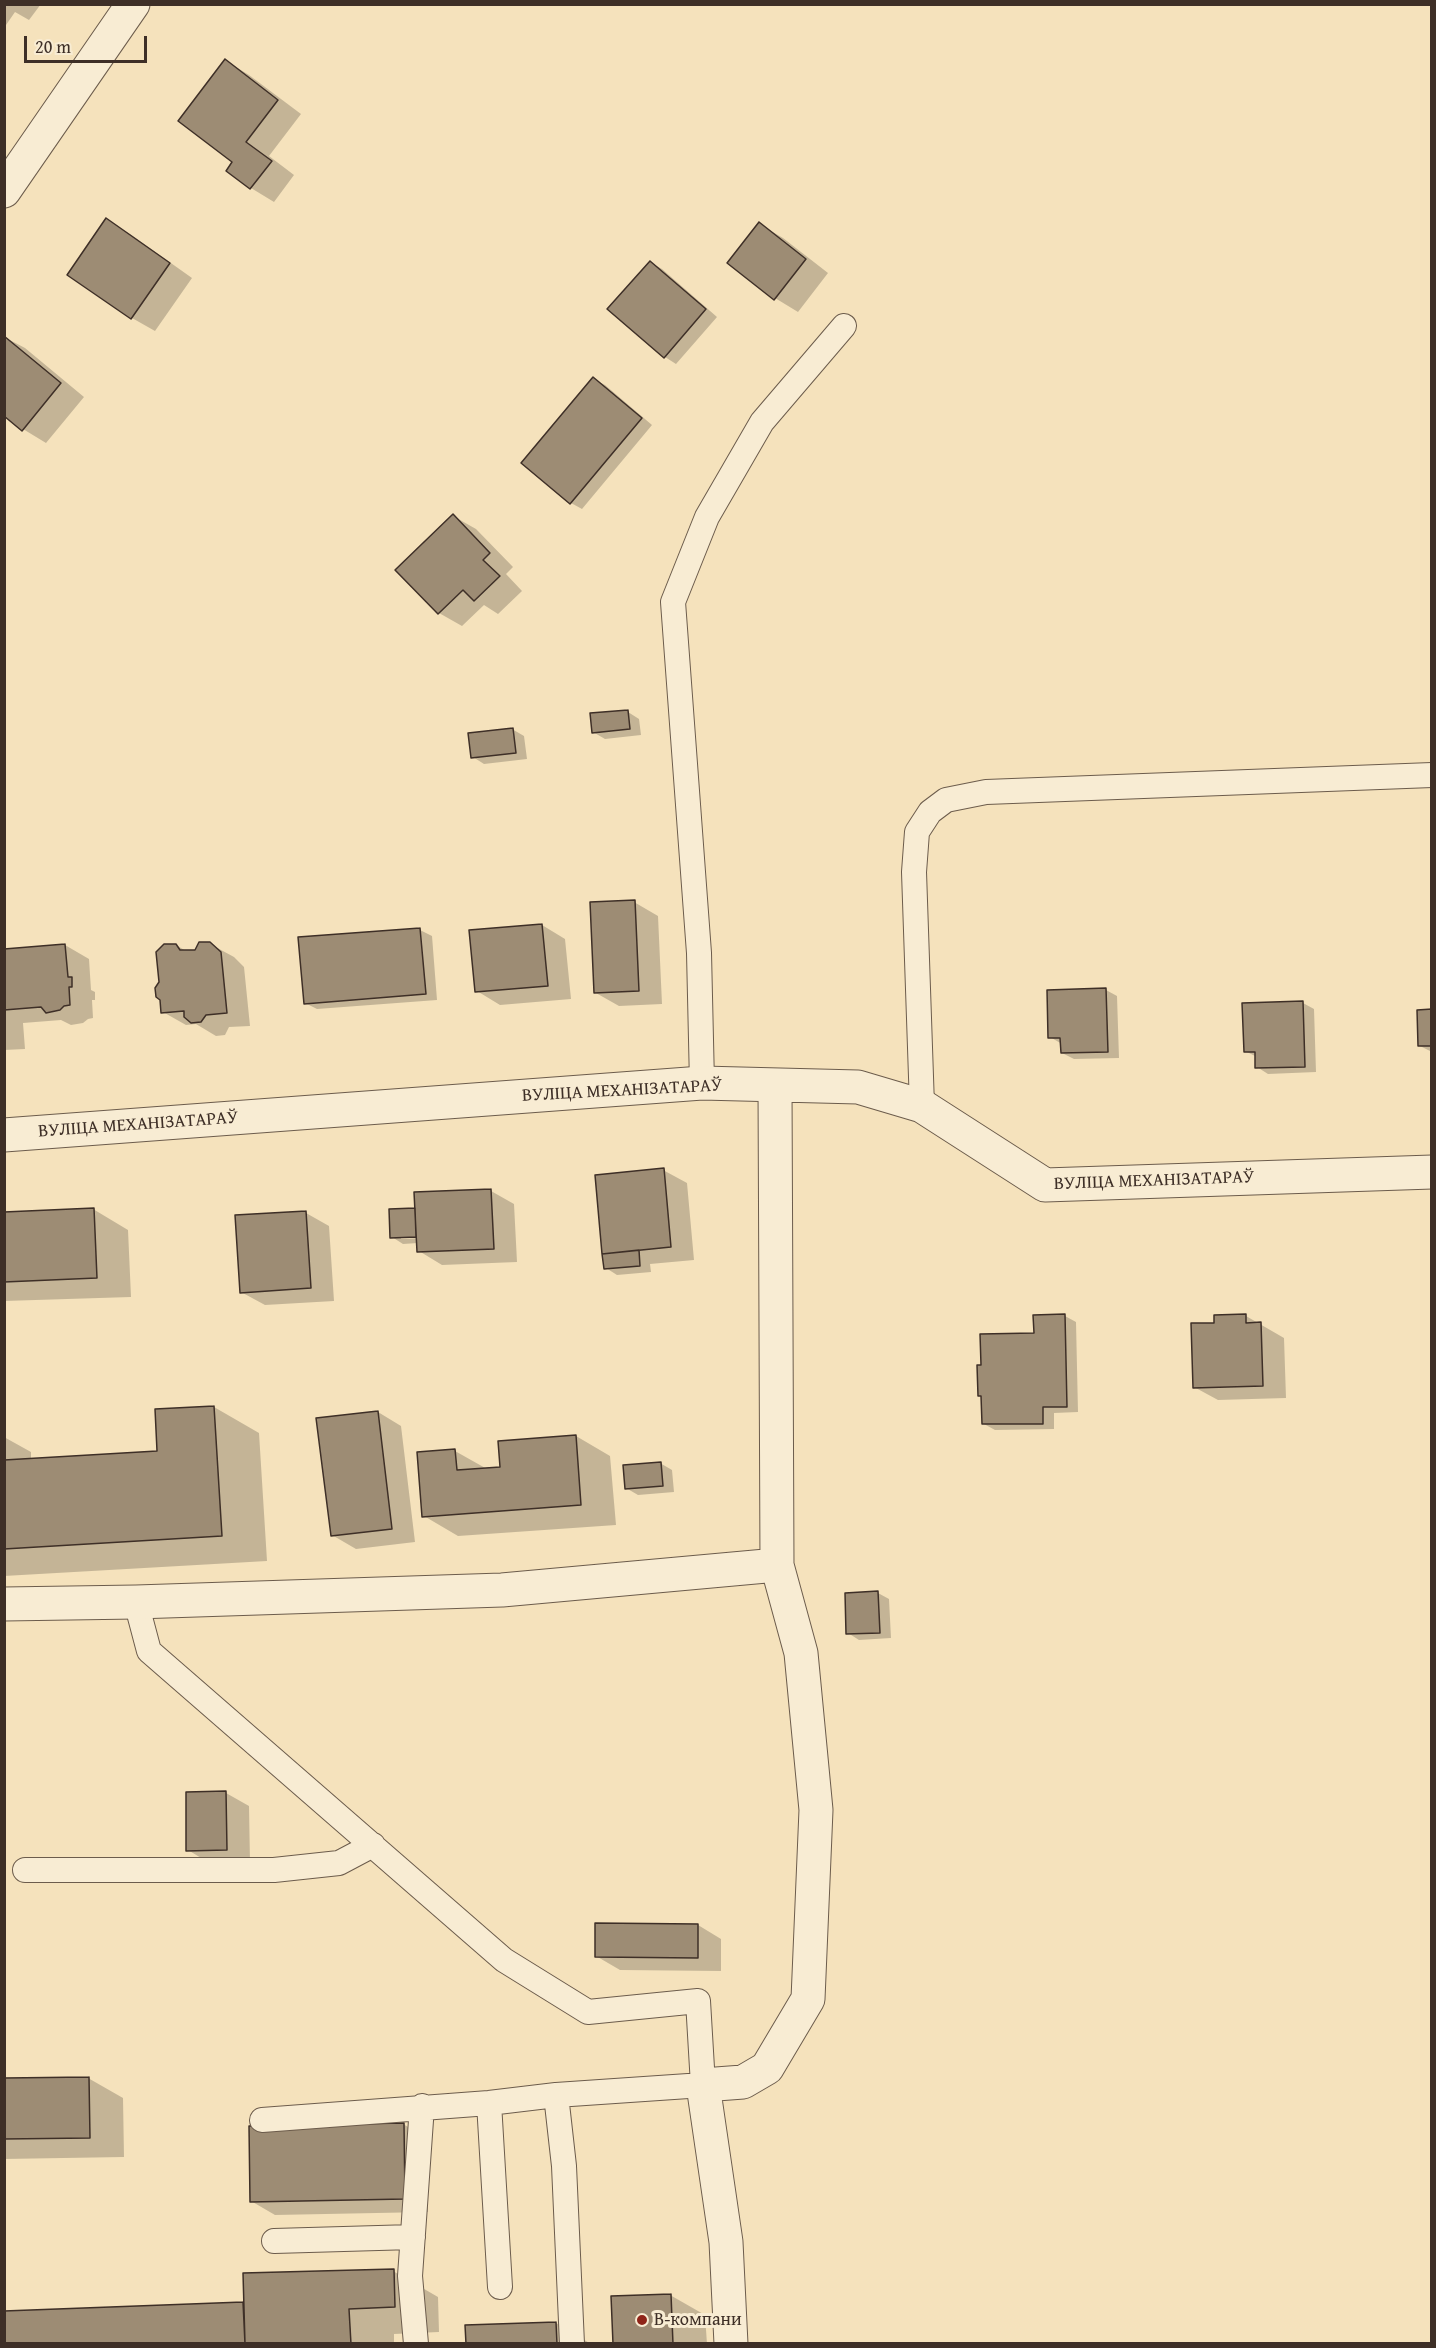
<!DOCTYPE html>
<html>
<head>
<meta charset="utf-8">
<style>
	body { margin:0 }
	#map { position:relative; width:1436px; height:2348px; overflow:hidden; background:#f5e2bc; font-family:"Gentium Book Plus",serif }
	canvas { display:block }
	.frame { position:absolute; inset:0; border:6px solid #3e2f27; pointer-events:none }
	.scale { position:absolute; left:24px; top:36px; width:123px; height:27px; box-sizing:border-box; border:3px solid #3e2f27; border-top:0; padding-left:8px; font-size:18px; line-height:21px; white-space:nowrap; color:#3e2f27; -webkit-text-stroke:4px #f8ecd3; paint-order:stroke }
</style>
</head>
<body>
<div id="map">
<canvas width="1436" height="2348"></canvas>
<div class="frame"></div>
<div class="scale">20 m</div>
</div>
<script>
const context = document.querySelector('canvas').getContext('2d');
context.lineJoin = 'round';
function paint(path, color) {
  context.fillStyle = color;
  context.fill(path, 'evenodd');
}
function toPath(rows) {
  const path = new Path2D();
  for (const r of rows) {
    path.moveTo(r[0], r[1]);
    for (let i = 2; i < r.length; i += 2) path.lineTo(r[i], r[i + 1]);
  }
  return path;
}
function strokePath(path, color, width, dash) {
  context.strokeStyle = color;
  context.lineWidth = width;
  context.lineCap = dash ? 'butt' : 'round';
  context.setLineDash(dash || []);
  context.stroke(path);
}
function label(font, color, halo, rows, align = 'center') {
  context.font = font + ' "Gentium Book Plus",serif';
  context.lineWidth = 6;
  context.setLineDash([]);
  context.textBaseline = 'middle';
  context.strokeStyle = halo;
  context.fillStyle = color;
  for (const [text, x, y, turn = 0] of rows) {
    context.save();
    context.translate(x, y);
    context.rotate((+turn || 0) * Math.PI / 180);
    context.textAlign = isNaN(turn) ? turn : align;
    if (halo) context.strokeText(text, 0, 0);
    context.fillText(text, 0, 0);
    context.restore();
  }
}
const shadow = toPath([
	[4,4,41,4,29,20,15,12,6,25],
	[226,61,249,75,301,114,269,156,294,175,274,202,251,188,228,171,235,162],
	[106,220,130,234,192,278,155,331,132,318],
	[759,224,783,238,828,273,798,312,775,298],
	[650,262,662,269,717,317,676,364,665,357],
	[4,337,25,348,84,397,46,443,23,429],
	[593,379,605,385,652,425,582,509,571,503],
	[453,516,476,529,513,567,506,574,522,591,498,614,484,605,462,626,439,613],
	[628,712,639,719,641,735,605,739,593,732],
	[512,729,524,736,527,759,484,764,473,757],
	[634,902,658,916,662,1004,619,1006,596,993],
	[542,925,565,939,571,999,500,1005,477,991],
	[420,930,432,936,437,1000,317,1009,305,1003],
	[210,944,234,957,244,967,250,1026,229,1027,225,1035,216,1036,196,1024,186,1025,163,1012,176,945,186,951,195,951],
	[65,945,89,959,91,990,95,992,95,1000,92,1000,93,1018,88,1019,83,1023,71,1025,61,1020,23,1023,25,1049,4,1050,4,951],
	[1106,990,1117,996,1119,1058,1074,1059,1062,1053,1062,1044,1050,1037],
	[1303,1003,1314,1009,1316,1072,1268,1074,1257,1067,1257,1057,1245,1051],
	[1432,1011,1432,1052,1420,1046],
	[663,1170,687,1183,694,1260,650,1264,651,1272,617,1275,606,1268],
	[491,1191,514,1204,517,1262,442,1265,419,1251,418,1243,403,1244,392,1237,417,1210],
	[424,1235,424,1238,401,1239,401,1236],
	[93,1209,128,1230,131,1297,4,1301,4,1213],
	[306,1213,329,1226,334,1301,265,1305,241,1292],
	[1065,1316,1076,1322,1078,1412,1054,1413,1054,1429,995,1430,984,1424,983,1366],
	[1246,1316,1284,1338,1286,1398,1218,1400,1194,1387,1215,1324],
	[214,1407,259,1433,267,1561,4,1576,4,1437,31,1452,31,1460,159,1452],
	[378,1412,401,1426,415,1542,356,1549,332,1535],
	[576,1436,610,1456,616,1525,458,1536,424,1516,455,1451,487,1469,502,1468],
	[660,1463,672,1470,674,1492,638,1495,626,1488],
	[878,1593,889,1599,891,1638,859,1640,848,1633],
	[226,1793,249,1806,250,1863,211,1864,188,1850],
	[698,1925,721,1939,721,1971,620,1970,596,1956],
	[88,2078,123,2098,124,2157,4,2159,4,2080],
	[403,2124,427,2138,428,2212,275,2215,251,2201],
	[393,2271,438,2297,439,2332,394,2334,394,2344,4,2344,4,2313,244,2303],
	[670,2295,705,2315,707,2344,614,2344],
	[556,2323,591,2344,468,2344]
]);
const building = toPath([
	[225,59,278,100,246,142,272,161,250,189,226,171,232,162,178,121,225,59],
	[106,218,170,263,131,319,67,275,106,218],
	[759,222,806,259,774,300,727,263,759,222],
	[650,261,706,309,664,358,607,309,650,261],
	[4,336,61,383,22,431,4,416,4,336],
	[593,377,642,418,570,504,521,463,593,377],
	[453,514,490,553,483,560,500,576,474,601,463,590,438,614,395,570,453,514],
	[628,710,630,729,592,733,590,713,628,710],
	[513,728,516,753,471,758,468,733,513,728],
	[635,900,639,991,594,993,590,902,635,900],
	[542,924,548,986,475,992,469,930,542,924],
	[420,928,426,994,304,1004,298,937,420,928],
	[199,942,210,942,221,952,227,1013,206,1015,201,1022,191,1023,184,1017,184,1011,161,1013,160,1000,156,997,155,988,159,982,156,952,164,944,176,944,180,950,195,950,199,942],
	[65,944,68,977,72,977,72,987,69,987,70,1005,64,1006,60,1010,46,1013,41,1007,4,1010,4,949,65,944],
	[1106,988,1108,1052,1061,1053,1060,1038,1048,1038,1047,990,1106,988],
	[1303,1001,1305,1067,1255,1068,1255,1052,1244,1052,1242,1003,1303,1001],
	[1432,1009,1432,1046,1418,1046,1417,1010,1432,1009],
	[664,1168,671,1247,602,1254,595,1175,664,1168],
	[491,1189,494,1249,417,1252,414,1192,491,1189],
	[94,1208,97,1278,4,1282,4,1212,94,1208],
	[415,1208,416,1237,390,1238,389,1209,415,1208],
	[306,1211,311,1288,240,1293,235,1215,306,1211],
	[639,1250,640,1266,604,1269,602,1254,639,1250],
	[1065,1314,1067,1407,1043,1407,1043,1424,982,1424,981,1396,978,1396,977,1365,981,1365,980,1334,1034,1333,1033,1315,1065,1314],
	[1246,1314,1246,1323,1261,1322,1263,1386,1193,1388,1191,1323,1214,1323,1214,1315,1246,1314],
	[214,1406,222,1536,4,1549,4,1460,157,1451,155,1409,214,1406],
	[378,1411,392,1529,331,1536,316,1418,378,1411],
	[576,1435,581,1505,422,1517,417,1452,455,1449,457,1470,500,1467,498,1441,576,1435],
	[661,1462,663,1486,625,1489,623,1465,661,1462],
	[878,1591,880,1633,846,1634,845,1593,878,1591],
	[226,1791,227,1850,186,1851,186,1792,226,1791],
	[595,1923,698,1924,698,1958,595,1957,595,1923],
	[89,2077,90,2138,4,2139,4,2078,89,2077],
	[404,2123,405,2199,250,2202,249,2126,404,2123],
	[394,2269,395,2307,349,2309,351,2344,245,2344,243,2273,394,2269],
	[671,2294,673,2344,613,2344,611,2296,671,2294],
	[243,2302,245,2344,4,2344,4,2311,243,2302],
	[556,2322,557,2344,466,2344,465,2325,556,2322]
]);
const service = toPath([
	[702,1083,699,953,673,602,707,517,762,422,844,326],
	[922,1106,914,872,917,832,930,812,946,800,986,792,1432,775],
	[136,1602,149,1651,504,1960,588,2012,698,2001,703,2085,556,2095,489,2103,262,2120],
	[25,1870,274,1870,339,1863,373,1845],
	[556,2095,564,2166,572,2344],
	[489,2103,500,2287],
	[274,2241,413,2237],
	[416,2344,410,2276,422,2106]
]);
const minor = toPath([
	[4,191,133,4],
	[4,1135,702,1083,858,1087,922,1106,1045,1185,1432,1172],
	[4,1604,136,1602,502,1590,777,1565],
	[731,2344,726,2242,703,2085,743,2082,767,2068,808,1999,816,1810,801,1653,777,1565,775,1086]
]);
const markers = [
	[642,2320,6,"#8f2418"]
];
const streetNames = [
	["ВУЛІЦА МЕХАНІЗАТАРАЎ",622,1091,-3],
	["ВУЛІЦА МЕХАНІЗАТАРАЎ",138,1125,-4],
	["ВУЛІЦА МЕХАНІЗАТАРАЎ",1154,1181,-2]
];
const poiNames = [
	["В-компани",654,2320]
];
paint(shadow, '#0003');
paint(building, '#9d8c74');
strokePath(building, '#3e2f27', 1.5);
strokePath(service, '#6c5c4c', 26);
strokePath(minor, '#6c5c4c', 35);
strokePath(service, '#f8ecd3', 24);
strokePath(minor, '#f8ecd3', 33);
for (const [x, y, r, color] of markers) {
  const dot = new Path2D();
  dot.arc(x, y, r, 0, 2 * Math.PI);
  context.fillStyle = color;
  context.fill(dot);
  strokePath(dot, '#f8ecd3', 2);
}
label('18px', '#3e2f27', '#f8ecd3', streetNames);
label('18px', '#3e2f27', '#f8ecd3', poiNames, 'left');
</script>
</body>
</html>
